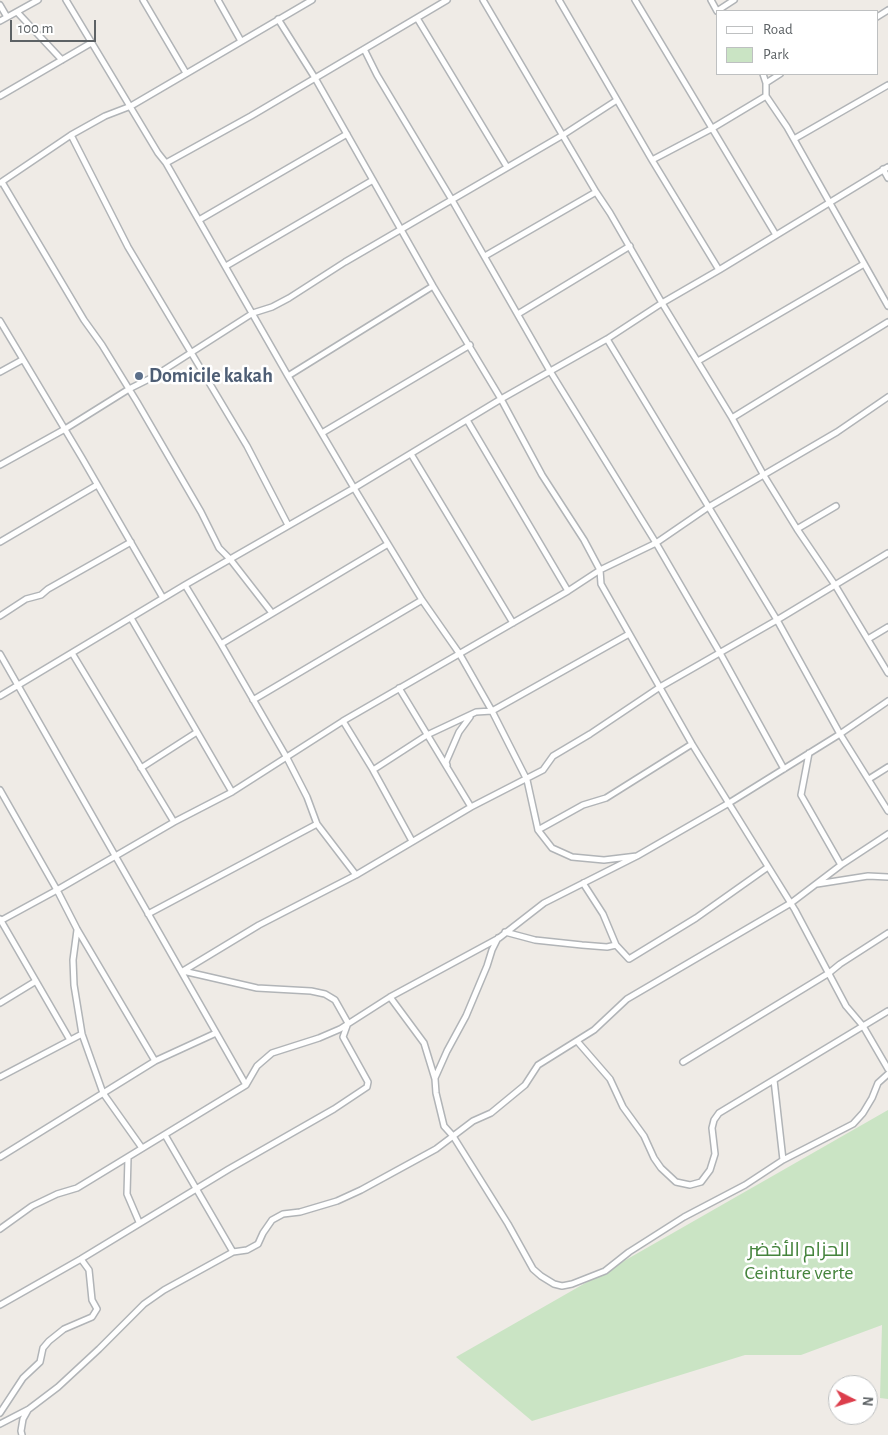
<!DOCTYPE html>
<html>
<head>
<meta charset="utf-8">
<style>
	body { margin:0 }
	#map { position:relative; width:888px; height:1435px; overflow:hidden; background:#efebe6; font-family:"Alegreya Sans",sans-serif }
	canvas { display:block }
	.legend { position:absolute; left:716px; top:10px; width:162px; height:65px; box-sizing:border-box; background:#fff; border:1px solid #bec0c1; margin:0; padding:6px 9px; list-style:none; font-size:15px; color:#5d6265 }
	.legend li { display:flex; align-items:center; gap:10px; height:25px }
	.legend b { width:25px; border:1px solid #bec0c1 }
	.north { position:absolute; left:828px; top:1375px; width:50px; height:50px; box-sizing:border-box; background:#fff; border:1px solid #bec0c1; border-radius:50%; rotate:95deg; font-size:14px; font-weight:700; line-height:20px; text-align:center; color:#5d6265 }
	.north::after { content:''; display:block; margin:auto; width:18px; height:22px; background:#dc3e4c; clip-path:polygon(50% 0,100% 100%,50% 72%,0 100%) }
	.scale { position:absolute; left:10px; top:20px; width:86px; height:22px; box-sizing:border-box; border:2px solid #5d6265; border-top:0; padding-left:6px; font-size:15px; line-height:18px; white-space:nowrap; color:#5d6265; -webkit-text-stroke:4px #fff; paint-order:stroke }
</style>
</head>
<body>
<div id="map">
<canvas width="888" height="1435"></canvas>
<ul class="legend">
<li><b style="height:6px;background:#fff"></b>Road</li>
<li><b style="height:14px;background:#cae4c4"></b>Park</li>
</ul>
<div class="north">N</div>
<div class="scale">100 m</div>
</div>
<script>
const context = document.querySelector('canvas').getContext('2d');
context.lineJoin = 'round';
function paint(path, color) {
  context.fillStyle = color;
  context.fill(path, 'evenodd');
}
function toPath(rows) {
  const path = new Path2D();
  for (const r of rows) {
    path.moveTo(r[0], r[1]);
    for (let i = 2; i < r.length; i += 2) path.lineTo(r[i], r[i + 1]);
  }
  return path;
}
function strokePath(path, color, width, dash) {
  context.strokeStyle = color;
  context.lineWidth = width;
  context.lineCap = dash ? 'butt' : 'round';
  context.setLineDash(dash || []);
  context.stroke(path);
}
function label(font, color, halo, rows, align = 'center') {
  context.font = font + ' "Alegreya Sans",Cairo,sans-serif';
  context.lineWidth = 5;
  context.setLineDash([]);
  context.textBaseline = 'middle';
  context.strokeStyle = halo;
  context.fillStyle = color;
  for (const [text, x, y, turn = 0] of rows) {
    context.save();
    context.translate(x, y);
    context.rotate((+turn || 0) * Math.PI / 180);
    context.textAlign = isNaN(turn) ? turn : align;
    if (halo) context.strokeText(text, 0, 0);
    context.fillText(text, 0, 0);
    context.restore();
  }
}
const green = toPath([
	[888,1110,888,1399,880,1398,882,1325,801,1355,745,1355,532,1421,456,1357]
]);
const minor = toPath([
	[66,0,158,153,166,163,288,376,354,488,422,600,459,653,492,711,527,780,538,830,552,848,572,857,604,860,637,856],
	[143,0,186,73],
	[218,0,241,41],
	[483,0,596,192,610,213,662,303,732,418,763,474,797,529,835,585,888,673],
	[559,0,652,160,719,270],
	[635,0,776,235],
	[711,0,717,11],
	[0,5,7,17],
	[717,11,734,0],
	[17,12,62,60],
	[877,17,888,10],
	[417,18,507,167],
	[278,19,315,78,433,286,501,399,542,475,584,540,600,570,601,584,692,744,795,910,846,1006,863,1026,888,1069],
	[0,21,38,0],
	[364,49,377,75,452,200,550,371,656,543,720,653,784,769],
	[763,74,766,83,766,96,787,127,888,306],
	[766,83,780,74],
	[0,96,91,43],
	[71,135,128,247,247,446,288,525],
	[794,139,888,85],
	[652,160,711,129,766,96],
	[166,163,251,116,447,0],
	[883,169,888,178],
	[2,182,84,320,102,345,137,402,201,512,219,548,230,559,272,613],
	[0,183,71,135,105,116,131,106,312,0],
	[199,220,347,134],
	[485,256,596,192],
	[226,266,373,180],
	[518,314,630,246],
	[0,321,82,458,163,598],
	[607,339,777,620,840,734,888,811],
	[698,361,864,264],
	[0,372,22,360],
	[288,376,433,286],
	[732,418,888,322],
	[467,420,568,591],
	[322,433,470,345],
	[411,454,513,623],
	[0,465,65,429,129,389,153,377,253,313,272,307,289,298,345,262,563,135,617,100],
	[797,529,836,506],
	[0,542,97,485],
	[185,585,221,644,287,758,307,797,317,824,356,875],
	[0,616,26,599,41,595,48,589,131,542],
	[131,618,232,792],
	[868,639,888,627],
	[221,644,388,544],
	[72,653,174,822],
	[0,654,246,1085],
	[399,688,471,807],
	[0,696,185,585,354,488,501,399,607,339,662,303,719,270,888,167],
	[253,700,422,600],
	[343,721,373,770,412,841],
	[809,753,801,795,841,865],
	[447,765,446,762,459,732,470,717],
	[141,768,197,732],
	[373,770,427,735,476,712,492,711,629,634],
	[869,779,888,767],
	[0,790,57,890,77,929,155,1061],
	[538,830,583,805,606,798,692,744],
	[583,883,603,914,616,945],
	[817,884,868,876,888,877],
	[148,914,317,824],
	[0,919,70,1040],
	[0,921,57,890,174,822,232,792,343,721,568,591,600,570,656,543,707,508,837,432,888,397],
	[77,930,73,960,74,985,82,1034,103,1093,142,1148],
	[505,932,535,940,582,945,607,947,616,945,629,959,696,918,768,867],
	[183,971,259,925,356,875,471,807,543,770,553,756,590,734,660,687,777,620,888,553],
	[390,997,424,1043,435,1079,436,1093,444,1126,453,1136,508,1224,533,1269,541,1276,554,1284,562,1286,572,1284,605,1271,629,1252,684,1217,745,1185,783,1160,853,1124,863,1113,872,1098,878,1083,888,1074],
	[0,1003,36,981],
	[577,1041,610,1079,623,1107,644,1136,654,1158,661,1168,676,1182,690,1185,701,1182,710,1170,715,1154,712,1128,714,1120,719,1113,888,1011],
	[683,1062,829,973,840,964,888,933],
	[0,1077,82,1034],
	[435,1078,447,1051,466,1016,487,966,492,950,498,938],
	[774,1080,783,1160],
	[165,1135,233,1252],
	[0,1157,155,1061,216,1033],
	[128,1158,127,1194,139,1222],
	[0,1229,32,1206,57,1194,77,1188,246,1085,257,1066,272,1053,319,1038,340,1029,390,997,499,938,544,903,637,856,729,803,840,734,888,701],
	[0,1305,81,1259,229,1169,334,1109,367,1087,368,1082,343,1037,348,1023,335,1000,325,994,311,991,257,988,183,971],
	[0,1413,23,1378,40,1362,43,1348,49,1341,64,1329,92,1317,97,1309,92,1300,89,1270,81,1259],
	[0,1424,29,1409,58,1387,99,1349,144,1304,164,1290,233,1252,247,1250,258,1244,263,1233,272,1220,283,1214,300,1212,337,1201,361,1190,436,1149,473,1121,491,1113,525,1085,538,1065,594,1030,627,999,791,903,841,865,888,834],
	[22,1435,21,1431,23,1419,28,1410]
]);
const markers = [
	[139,376,5,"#5c6f8a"]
];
const serviceNames = [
	["Domicile kakah",149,376]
];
const parkNames = [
	["الحزام الأخضر",799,1250],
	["Ceinture verte",799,1273]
];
paint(green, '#cae4c4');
strokePath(minor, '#b1b4b7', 8);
strokePath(minor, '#fff', 5);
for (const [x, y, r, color] of markers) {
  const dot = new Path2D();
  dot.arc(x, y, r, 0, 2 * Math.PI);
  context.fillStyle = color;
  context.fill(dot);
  strokePath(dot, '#fff', 2);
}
label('bold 20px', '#4e5e75', '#fff', serviceNames, 'left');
label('20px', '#45843d', '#fff', parkNames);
</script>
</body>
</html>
